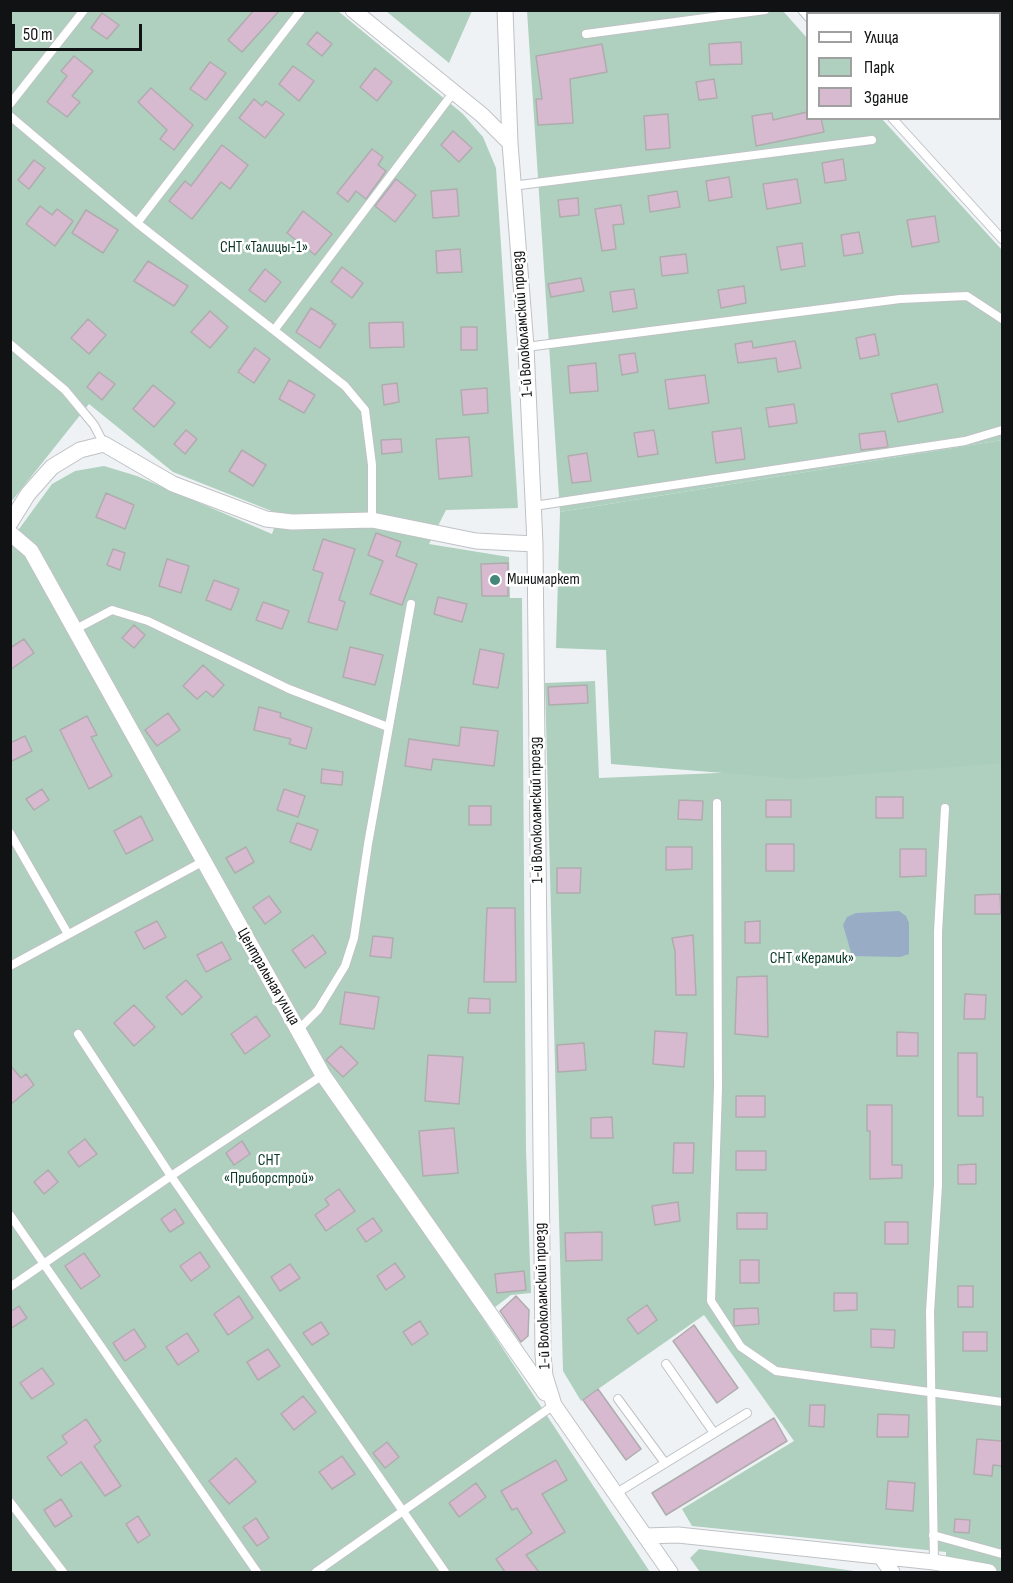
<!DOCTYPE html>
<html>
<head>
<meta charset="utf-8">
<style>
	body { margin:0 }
	#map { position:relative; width:1013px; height:1583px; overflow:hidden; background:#eff2f5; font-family:"Sofia Sans Condensed",sans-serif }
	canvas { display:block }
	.frame { position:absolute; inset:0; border:12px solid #111213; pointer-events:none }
	.legend { position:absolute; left:806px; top:12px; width:195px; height:108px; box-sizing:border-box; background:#fff; border:2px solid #a0a0a1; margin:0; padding:8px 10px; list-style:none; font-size:18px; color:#111213 }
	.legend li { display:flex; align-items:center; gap:12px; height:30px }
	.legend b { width:30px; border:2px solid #a0a0a1 }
	.scale { position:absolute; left:12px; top:24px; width:130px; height:27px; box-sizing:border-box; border:3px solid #111213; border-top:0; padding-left:8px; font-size:18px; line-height:21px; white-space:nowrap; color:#111213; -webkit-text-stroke:4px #fff; paint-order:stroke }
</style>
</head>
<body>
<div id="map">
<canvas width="1013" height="1583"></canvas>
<div class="frame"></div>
<ul class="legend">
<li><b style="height:8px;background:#fff"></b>Улица</li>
<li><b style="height:16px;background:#afd0bf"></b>Парк</li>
<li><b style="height:16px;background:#d7bad0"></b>Здание</li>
</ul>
<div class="scale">50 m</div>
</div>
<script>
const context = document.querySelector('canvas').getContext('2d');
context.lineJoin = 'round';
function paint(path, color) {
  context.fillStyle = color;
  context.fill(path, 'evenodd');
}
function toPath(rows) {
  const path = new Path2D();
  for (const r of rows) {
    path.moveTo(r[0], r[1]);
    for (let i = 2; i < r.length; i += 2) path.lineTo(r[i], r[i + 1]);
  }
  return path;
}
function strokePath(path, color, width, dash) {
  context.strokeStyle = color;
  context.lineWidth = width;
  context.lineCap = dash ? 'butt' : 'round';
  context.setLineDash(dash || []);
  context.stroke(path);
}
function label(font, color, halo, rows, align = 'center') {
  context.font = font + ' "Sofia Sans Condensed",sans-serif';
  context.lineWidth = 5;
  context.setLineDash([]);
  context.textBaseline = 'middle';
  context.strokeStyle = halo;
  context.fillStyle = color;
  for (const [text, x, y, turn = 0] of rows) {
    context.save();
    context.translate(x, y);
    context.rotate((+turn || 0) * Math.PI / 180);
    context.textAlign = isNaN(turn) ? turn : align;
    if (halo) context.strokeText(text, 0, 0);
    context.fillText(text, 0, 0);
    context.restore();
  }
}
const green = toPath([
	[11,11,338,11,463,114,483,137,496,168,518,508,446,510,429,544,509,557,510,598,522,598,526,1150,531,1293,511,1295,482,1317,650,1572,11,1572,11,540,52,484,75,471,104,466,137,476,272,534,279,514,173,472,89,404,11,502],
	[386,11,472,11,449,63],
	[527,11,783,11,807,38,808,118,882,119,1002,250,1002,440,560,512],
	[595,681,599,778,1002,761,1002,1572,946,1572,946,1552,692,1526,682,1509,794,1441,704,1315,581,1401,563,1371,545,683],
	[699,1549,861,1572,700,1572,690,1558]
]);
const forest = toPath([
	[1002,440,1002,763,798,779,611,764,606,650,556,648,560,512]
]);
const water = toPath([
	[899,911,906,916,909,923,909,954,900,957,852,956,843,925,847,917,856,913]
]);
const building = toPath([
	[254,10,280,10,242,52,228,40,254,10],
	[102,13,119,25,107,39,91,28,102,13],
	[317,32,332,44,322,56,307,44,317,32],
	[741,42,742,64,710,65,709,44,741,42],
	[602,44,607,72,570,79,573,123,538,125,536,99,542,99,536,56,602,44],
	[74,56,93,71,72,96,80,102,67,117,47,102,67,76,61,71,74,56],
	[210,62,226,73,206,100,190,89,210,62],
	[293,66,314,81,299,101,279,84,293,66],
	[375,68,392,82,377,101,360,87,375,68],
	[714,79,717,98,699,100,696,82,714,79],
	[151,88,193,125,174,150,160,139,167,130,138,102,151,88],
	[254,99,262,106,266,101,284,114,265,138,239,118,254,99],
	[807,112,807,118,821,118,824,132,756,146,752,116,772,113,773,120,807,112],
	[668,114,670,148,646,150,644,116,668,114],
	[453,131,472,148,459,162,441,145,453,131],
	[222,145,248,165,230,189,221,182,192,219,169,201,185,181,191,186,222,145],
	[372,149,383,157,378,165,386,171,366,199,356,191,348,202,337,193,372,149],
	[843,159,846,180,825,183,822,163,843,159],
	[34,160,45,168,29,189,18,180,34,160],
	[729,177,732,197,709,201,706,181,729,177],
	[396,179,416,195,395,222,375,206,396,179],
	[797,179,801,203,767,209,763,184,797,179],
	[457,189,459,216,433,218,431,191,457,189],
	[677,191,680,207,650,212,648,196,677,191],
	[578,198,579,215,560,217,558,200,578,198],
	[621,205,624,224,613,225,616,249,602,251,595,209,621,205],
	[40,206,52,215,57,209,73,221,55,246,26,224,40,206],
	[86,210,118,230,103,253,72,233,86,210],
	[303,211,332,234,315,255,287,233,303,211],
	[935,216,939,242,912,247,907,220,935,216],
	[859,232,863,253,844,256,841,235,859,232],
	[802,243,805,266,781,270,777,247,802,243],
	[460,249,462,272,437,273,436,251,460,249],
	[686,254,688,273,662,276,660,257,686,254],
	[148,261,188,286,174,306,134,281,148,261],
	[342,267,363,283,352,298,331,282,342,267],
	[265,269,281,282,265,302,249,290,265,269],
	[581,278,584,291,551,297,548,284,581,278],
	[744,286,746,303,721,308,718,290,744,286],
	[634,289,637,308,613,312,610,292,634,289],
	[311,308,333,322,332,324,336,324,320,348,296,332,311,308],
	[210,311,228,327,210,348,191,332,210,311],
	[88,319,106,335,89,354,71,338,88,319],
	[403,322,404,347,370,348,369,323,403,322],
	[461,327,477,327,477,350,461,350,461,327],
	[875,334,879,355,860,359,856,338,875,334],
	[752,341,753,348,795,341,801,368,778,372,776,358,738,363,735,344,752,341],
	[255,348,270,359,254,383,238,372,255,348],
	[635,353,638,372,622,375,619,355,635,353],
	[596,363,598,391,570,393,568,366,596,363],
	[99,372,115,384,102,400,87,387,99,372],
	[705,375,709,403,669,409,665,380,705,375],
	[289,380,315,395,304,413,279,399,289,380],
	[397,383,399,402,384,405,382,385,397,383],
	[937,384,943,412,898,422,891,394,937,384],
	[153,385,175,403,154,427,133,409,153,385],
	[487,388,488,413,463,415,461,390,487,388],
	[794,404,797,423,769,427,766,408,794,404],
	[741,428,745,459,716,463,712,432,741,428],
	[186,430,197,439,185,454,174,444,186,430],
	[654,430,658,454,638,457,634,433,654,430],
	[885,431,888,447,861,450,859,434,885,431],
	[469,437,472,476,439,479,436,439,469,437],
	[401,439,402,452,382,454,381,440,401,439],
	[242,450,266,465,253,486,229,471,242,450],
	[587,453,591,481,572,483,568,456,587,453],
	[106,493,134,505,125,529,96,517,106,493],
	[376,533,401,542,396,556,417,564,402,605,370,594,383,561,368,555,376,533],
	[323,539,355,549,339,600,345,602,337,630,308,622,323,573,313,570,323,539],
	[113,549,125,553,120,570,107,565,113,549],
	[167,559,189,566,181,593,159,586,167,559],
	[508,563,508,596,482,596,481,564,508,563],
	[214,580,239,589,231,610,206,600,214,580],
	[438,597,467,604,462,622,434,614,438,597],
	[263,602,289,611,282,629,256,620,263,602],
	[134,625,145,635,134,648,122,638,134,625],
	[24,639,34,653,10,670,10,648,24,639],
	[350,647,383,655,375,685,343,677,350,647],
	[480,649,504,654,498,688,473,684,480,649],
	[203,665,224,685,213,697,206,691,197,699,183,686,203,665],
	[587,685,588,703,549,705,548,687,587,685],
	[259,707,281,713,280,717,312,728,306,749,289,744,291,739,254,730,259,707],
	[168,713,180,730,157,746,145,730,168,713],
	[87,716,97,735,91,737,112,776,89,789,60,730,87,716],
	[461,727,498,731,494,766,433,759,431,770,405,766,409,739,459,746,461,727],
	[25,736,32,751,10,762,10,743,25,736],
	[322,769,343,772,342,785,321,783,322,769],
	[42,789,49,800,34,810,26,799,42,789],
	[284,789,305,796,298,817,277,810,284,789],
	[876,797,903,797,903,818,876,818,876,797],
	[679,800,703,801,702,820,678,819,679,800],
	[766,800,791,800,791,817,766,817,766,800],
	[469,806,491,806,491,825,469,825,469,806],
	[141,816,153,840,126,854,114,831,141,816],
	[297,823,318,830,311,850,290,842,297,823],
	[766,844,794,844,794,871,766,871,766,844],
	[246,847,254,862,235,873,226,858,246,847],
	[666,847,692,847,692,869,666,870,666,847],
	[900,849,926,849,926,876,900,877,900,849],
	[557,868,581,868,580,893,557,893,557,868],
	[1000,894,1001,914,975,914,975,895,1000,894],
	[269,896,281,912,265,924,253,907,269,896],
	[487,908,515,908,516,982,484,982,487,908],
	[157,921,166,937,144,949,135,932,157,921],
	[760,921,760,943,745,943,745,922,760,921],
	[313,935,326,953,305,968,292,950,313,935],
	[693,935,696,995,676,995,675,951,672,938,693,935],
	[373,936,393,938,391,958,370,956,373,936],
	[222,942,231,959,206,972,197,955,222,942],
	[767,976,768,1037,735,1034,737,977,767,976],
	[186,980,202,997,182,1015,166,997,186,980],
	[345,992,379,997,374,1029,340,1024,345,992],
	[965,994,986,995,985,1019,964,1019,965,994],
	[469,998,490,999,490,1013,468,1013,469,998],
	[134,1005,155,1027,134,1046,114,1023,134,1005],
	[256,1016,270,1036,245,1054,231,1034,256,1016],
	[655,1031,687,1033,684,1067,653,1064,655,1031],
	[897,1032,918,1033,918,1056,897,1056,897,1032],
	[584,1043,586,1070,558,1072,557,1045,584,1043],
	[341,1046,358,1063,343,1077,326,1060,341,1046],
	[958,1053,977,1053,977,1097,983,1097,983,1116,958,1116,958,1053],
	[428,1055,463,1057,459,1104,425,1101,428,1055],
	[10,1065,21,1078,26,1074,34,1085,10,1105,10,1065],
	[736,1096,765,1096,765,1117,736,1117,736,1096],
	[867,1105,892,1105,892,1165,902,1165,902,1178,870,1179,870,1131,867,1131,867,1105],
	[612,1117,613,1138,591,1138,591,1118,612,1117],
	[454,1128,458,1173,423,1176,419,1131,454,1128],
	[85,1139,97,1154,79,1167,68,1152,85,1139],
	[242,1141,250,1154,234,1165,226,1153,242,1141],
	[674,1143,694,1143,693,1173,673,1173,674,1143],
	[736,1151,766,1151,766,1170,736,1170,736,1151],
	[976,1164,976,1184,958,1184,958,1165,976,1164],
	[48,1170,58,1182,44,1194,34,1182,48,1170],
	[339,1189,355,1211,326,1231,315,1215,329,1205,325,1199,339,1189],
	[678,1202,680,1221,655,1225,652,1206,678,1202],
	[175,1209,184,1223,170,1232,161,1219,175,1209],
	[737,1213,767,1213,767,1229,737,1229,737,1213],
	[373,1218,382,1231,366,1242,357,1229,373,1218],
	[885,1222,908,1222,908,1244,885,1244,885,1222],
	[602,1232,602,1260,566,1261,565,1233,602,1232],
	[200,1252,210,1267,191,1281,180,1266,200,1252],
	[84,1253,100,1276,81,1289,65,1266,84,1253],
	[740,1260,759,1260,759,1283,740,1283,740,1260],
	[395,1263,405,1277,386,1290,377,1276,395,1263],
	[290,1264,300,1278,280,1291,271,1277,290,1264],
	[524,1271,526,1290,497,1293,495,1274,524,1271],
	[958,1286,973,1286,973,1307,958,1307,958,1286],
	[834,1293,857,1293,857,1310,834,1311,834,1293],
	[239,1296,253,1318,228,1335,214,1314,239,1296],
	[516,1296,529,1310,528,1336,521,1342,500,1311,516,1296],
	[647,1305,657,1320,638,1334,627,1319,647,1305],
	[19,1306,27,1318,10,1329,10,1312,19,1306],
	[758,1308,759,1324,734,1326,734,1309,758,1308],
	[420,1321,428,1334,412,1345,403,1332,420,1321],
	[321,1322,329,1334,312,1345,303,1333,321,1322],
	[694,1325,738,1388,717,1403,673,1341,694,1325],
	[134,1329,146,1347,125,1361,113,1343,134,1329],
	[871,1329,895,1330,894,1348,871,1347,871,1329],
	[963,1332,987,1332,987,1351,963,1351,963,1332],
	[187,1333,199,1351,178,1365,166,1347,187,1333],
	[268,1349,280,1366,258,1380,247,1362,268,1349],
	[42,1368,54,1384,32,1399,20,1383,42,1368],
	[598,1389,641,1449,626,1460,583,1400,598,1389],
	[303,1396,316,1412,294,1430,281,1414,303,1396],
	[810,1405,825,1405,824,1427,809,1426,810,1405],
	[878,1414,909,1415,908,1437,877,1437,878,1414],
	[774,1418,787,1441,666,1515,652,1493,774,1418],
	[86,1419,101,1441,94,1446,121,1486,105,1496,81,1462,61,1476,47,1457,67,1443,62,1436,86,1419],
	[977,1439,1002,1441,1002,1466,993,1465,992,1476,974,1474,977,1439],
	[387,1442,399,1457,385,1468,373,1453,387,1442],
	[342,1456,355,1474,332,1489,319,1472,342,1456],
	[236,1458,256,1482,229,1504,209,1481,236,1458],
	[556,1460,567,1480,542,1494,565,1532,526,1555,539,1572,505,1572,496,1559,532,1533,517,1508,512,1510,501,1491,556,1460],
	[888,1481,915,1483,913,1511,886,1509,888,1481],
	[476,1483,486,1497,459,1517,449,1503,476,1483],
	[61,1499,72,1516,55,1527,44,1510,61,1499],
	[138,1516,150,1535,138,1543,126,1524,138,1516],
	[256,1518,269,1538,257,1546,243,1527,256,1518],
	[955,1519,970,1520,969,1533,954,1532,955,1519]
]);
const lane = toPath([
	[802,10,808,17],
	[586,34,765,10],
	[10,104,84,10],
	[10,116,137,223,345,386,365,410,372,465,372,520],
	[892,118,1002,239],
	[512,186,872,140],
	[137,223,301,10],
	[275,329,453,93],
	[10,344,65,390,94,425,104,444],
	[526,347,900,299,967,296,1002,319],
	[534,506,965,441,1002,430],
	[74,630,112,610,148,621,289,689,388,727],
	[717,803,718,1088,711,1301,741,1347,776,1371,1002,1402],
	[10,833,68,934],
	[10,966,202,862],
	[298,1030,318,1010,345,966,354,938,368,844,411,604],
	[78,1034,171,1176,445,1572],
	[10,1215,257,1572],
	[10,1287,171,1176,323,1075],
	[666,1364,714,1433],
	[618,1399,665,1463],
	[615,1494,747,1413],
	[10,1502,63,1572],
	[933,1535,1002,1554],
	[934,1562,930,1312,938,1185,938,932,945,808],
	[316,1572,554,1405]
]);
const street = toPath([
	[353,10,482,115,510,143],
	[505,10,510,143,526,347,535,544,543,1355,545,1376,554,1405,670,1572],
	[10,523,28,494,52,467,80,450,104,444,173,484,266,519,292,522,372,520,476,541,535,544],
	[10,533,31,551,323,1075,545,1393],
	[645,1536,678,1535,934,1562,989,1572],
	[881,1557,892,1572]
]);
const markers = [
	[495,580,6,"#448677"]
];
const parkNames = [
	["СНТ «Талицы-1»",264,248],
	["СНТ «Керамик»",812,959],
	["СНТ",269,1161],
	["«Приборстрой»",269,1179]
];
const streetNames = [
	["1-й Волоколамский проезд",523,324,-94],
	["1-й Волоколамский проезд",537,810,-91],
	["Центральная улица",268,977,60],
	["1-й Волоколамский проезд",543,1296,-92]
];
const poiNames = [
	["Минимаркет",507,580]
];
paint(green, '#afd0bf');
paint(forest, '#abcdbc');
paint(water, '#99acc6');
paint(building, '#d7bad0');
strokePath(building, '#afacae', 1.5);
strokePath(lane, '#bfc2c5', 10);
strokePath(street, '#bfc2c5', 17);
strokePath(lane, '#fff', 8);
strokePath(street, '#fff', 15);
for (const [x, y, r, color] of markers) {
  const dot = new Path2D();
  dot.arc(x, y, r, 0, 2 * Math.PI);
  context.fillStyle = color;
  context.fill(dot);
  strokePath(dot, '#fff', 2);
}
label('16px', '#093826', '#fff', parkNames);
label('16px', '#111213', '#fff', streetNames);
label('16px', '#111213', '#fff', poiNames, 'left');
</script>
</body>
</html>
